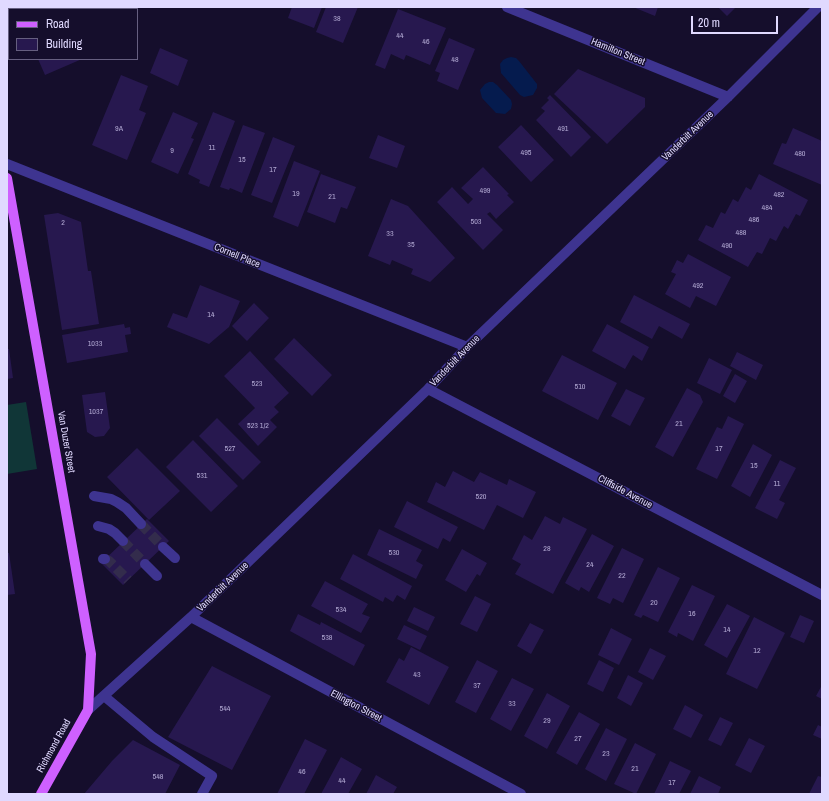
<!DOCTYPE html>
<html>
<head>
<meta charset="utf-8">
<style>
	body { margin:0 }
	#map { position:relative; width:829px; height:801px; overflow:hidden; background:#150e2c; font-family:"Archivo Narrow",sans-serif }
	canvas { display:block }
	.frame { position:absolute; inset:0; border:8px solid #e0d9ff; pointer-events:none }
	.legend { position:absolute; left:8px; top:8px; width:130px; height:52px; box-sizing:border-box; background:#150e2c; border:1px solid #665f80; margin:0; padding:5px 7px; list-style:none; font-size:12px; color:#e0d9ff }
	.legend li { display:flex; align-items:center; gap:8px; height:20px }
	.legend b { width:20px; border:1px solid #665f80 }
	.scale { position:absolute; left:691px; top:16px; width:87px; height:18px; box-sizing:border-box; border:2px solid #e0d9ff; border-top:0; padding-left:5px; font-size:12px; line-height:14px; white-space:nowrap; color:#e0d9ff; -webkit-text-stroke:3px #150e2c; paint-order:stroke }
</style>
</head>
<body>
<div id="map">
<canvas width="829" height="801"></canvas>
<div class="frame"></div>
<ul class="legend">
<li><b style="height:5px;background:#ce60ff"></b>Road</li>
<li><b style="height:11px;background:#27184f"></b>Building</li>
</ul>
<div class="scale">20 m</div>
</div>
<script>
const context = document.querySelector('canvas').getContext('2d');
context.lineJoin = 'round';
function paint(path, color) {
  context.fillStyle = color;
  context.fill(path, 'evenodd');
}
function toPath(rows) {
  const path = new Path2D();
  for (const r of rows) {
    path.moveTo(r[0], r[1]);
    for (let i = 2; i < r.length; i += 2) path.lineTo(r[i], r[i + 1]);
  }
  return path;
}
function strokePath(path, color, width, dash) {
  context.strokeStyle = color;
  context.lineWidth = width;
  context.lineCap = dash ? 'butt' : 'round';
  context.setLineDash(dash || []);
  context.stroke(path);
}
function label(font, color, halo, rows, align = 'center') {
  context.font = font + ' "Archivo Narrow",sans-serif';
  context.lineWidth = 3;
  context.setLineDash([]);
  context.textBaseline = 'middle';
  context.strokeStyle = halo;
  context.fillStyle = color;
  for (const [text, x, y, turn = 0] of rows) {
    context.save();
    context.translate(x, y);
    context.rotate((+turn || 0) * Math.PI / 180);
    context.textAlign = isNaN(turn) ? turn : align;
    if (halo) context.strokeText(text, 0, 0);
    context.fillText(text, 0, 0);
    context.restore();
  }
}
const green = toPath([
	[26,402,37,469,7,474,7,405]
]);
const water = toPath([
	[511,57,516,58,519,61,537,84,537,88,533,95,524,97,520,95,501,73,500,64,503,60,507,58],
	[489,82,493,82,497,85,511,100,512,104,511,109,505,114,496,113,482,98,480,90,485,84]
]);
const building = toPath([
	[292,7,322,7,314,28,288,18],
	[326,7,358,7,343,43,316,32],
	[633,7,658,7,655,16],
	[718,7,736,7,727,16],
	[398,9,446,28,430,65,406,55,404,60,391,54,385,69,375,65],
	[449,38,475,49,458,90,437,81,440,73,435,71],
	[160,48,188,60,178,86,150,73],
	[38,59,82,59,45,75],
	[578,69,645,98,645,107,607,144,554,94],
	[121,75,148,86,139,110,146,113,127,160,92,145],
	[550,95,591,137,571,157,536,120,545,111,541,108,549,100,547,98],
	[173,112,198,123,191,138,194,139,178,174,151,162],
	[213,112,235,121,209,187,199,183,200,180,188,174],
	[243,125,265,133,242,193,230,188,229,190,220,187],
	[521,125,554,160,531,182,498,147],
	[793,128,822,141,822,185,773,164,782,143,786,144],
	[378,135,405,146,397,168,369,158],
	[273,137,295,146,272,203,251,195],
	[294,161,320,171,298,227,273,217],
	[483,167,509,194,507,195,514,202,496,219,490,212,487,214,503,230,483,250,437,202,452,187,468,204,473,199,461,188],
	[321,174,356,187,347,209,341,207,335,223,307,212],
	[759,174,808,200,800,216,796,214,788,229,784,226,776,241,770,238,762,254,757,252,748,267,698,240,706,225,713,228,721,212,725,214,733,199,738,202,746,187,751,190],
	[391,199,408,206,455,258,430,282,411,274,413,269,392,260,390,265,368,256],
	[58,213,81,222,88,271,91,271,99,324,62,330,44,215],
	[688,254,731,277,716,306,696,296,690,308,665,294,676,274,671,272,677,260,683,263],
	[200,285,240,301,229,327,209,344,167,327,173,313,187,318],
	[634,295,690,324,682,339,659,326,652,339,620,322],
	[254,303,269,318,247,341,232,326],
	[124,324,125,328,130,327,131,334,125,335,128,352,67,363,62,335],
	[607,324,649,347,642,361,633,355,625,369,592,351],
	[294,338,332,375,312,396,274,359],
	[7,349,9,349,13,378,7,379],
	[250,351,289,393,274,407,279,412,270,420,277,427,258,446,238,424,255,408,224,376],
	[737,352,763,365,756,380,730,366],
	[562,355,617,383,598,420,542,391],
	[709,358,732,370,720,394,697,383],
	[735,374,747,381,735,403,723,396],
	[687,388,700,395,703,402,673,457,655,447],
	[626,389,645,398,630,426,611,416],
	[105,392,110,428,104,436,95,437,87,432,82,395],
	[728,416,744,424,717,479,696,469,717,427,722,429],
	[217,418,261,462,243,480,199,436],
	[193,440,238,486,211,512,166,467],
	[753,444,772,455,750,497,731,486],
	[137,448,180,491,149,520,107,477],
	[780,460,796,468,779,500,785,503,777,519,755,508],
	[453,471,474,482,480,472,507,485,509,479,536,492,523,518,497,505,484,530,427,502,436,482,445,487],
	[407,501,458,527,450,542,443,538,438,549,394,527],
	[545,516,560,524,563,517,587,529,553,594,515,574,521,564,512,559,524,535,532,540],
	[147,519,169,541,123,585,101,563],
	[379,529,422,550,416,561,423,565,416,579,367,555],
	[592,534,614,546,589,592,581,587,579,591,565,583],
	[622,548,644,559,623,603,613,598,610,604,597,598],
	[462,549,487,563,480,576,477,574,466,592,445,580],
	[7,553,9,553,15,594,7,595],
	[353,554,412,586,405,600,397,595,393,602,385,597,383,602,340,579],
	[658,567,680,578,658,622,643,615,641,618,634,615],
	[325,581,368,604,362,614,370,617,361,633,311,606],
	[692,585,715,596,693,641,678,633,677,637,668,632],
	[475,596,491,604,477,632,460,624],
	[727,604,750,616,727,658,704,645],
	[414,607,435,617,428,631,407,621],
	[298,614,320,625,321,622,365,645,354,666,290,631],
	[800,615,814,621,804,643,790,637],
	[754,617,785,633,757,689,726,674],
	[530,623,544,630,531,654,517,646],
	[404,625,427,636,420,650,397,639],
	[611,628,632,639,619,665,598,655],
	[411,647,449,667,429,705,386,682,399,658,404,661],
	[650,648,666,656,653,680,638,672],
	[477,660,498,671,476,713,455,702],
	[599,660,614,668,603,692,587,684],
	[212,666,271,696,232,770,168,737],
	[628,675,643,683,631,706,617,698],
	[512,678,534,689,511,731,490,719],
	[822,685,822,699,816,696],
	[547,693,570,706,547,749,524,736],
	[685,705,703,715,691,738,673,729],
	[579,712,600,724,577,765,556,753],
	[720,717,733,723,721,746,708,740],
	[818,725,822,727,822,739,813,735],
	[606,728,627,739,606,781,585,769],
	[749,738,765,746,751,773,735,765],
	[305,739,327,750,304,794,277,794],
	[133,740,180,765,165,794,84,794,112,761],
	[635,743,656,754,636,794,614,784],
	[341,757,362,769,348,794,321,794],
	[670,761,691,771,679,794,654,794],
	[376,775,397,787,393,794,366,794],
	[699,776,721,787,718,794,690,794],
	[818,776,822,777,822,794,809,794]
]);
const minorTunnel = toPath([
	[141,524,163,547],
	[123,541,145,564],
	[105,559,109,561,128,580]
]);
const minor = toPath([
	[507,7,728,97],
	[7,164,467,347],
	[428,389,822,595],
	[94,496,111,499,117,502,126,508,141,524],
	[98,526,109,529,115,533,123,541],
	[163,547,175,558],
	[103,559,105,559],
	[145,564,157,576],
	[191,617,521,794],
	[104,696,153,737,212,776,202,794],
	[88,710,191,617,428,389,467,347,728,97,818,7]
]);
const major = toPath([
	[7,178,91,654,88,710,41,794]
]);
const numberNames = [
	["38",337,19],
	["44",400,36],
	["46",426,42],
	["48",455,60],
	["9A",119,129],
	["491",563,129],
	["11",212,148],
	["9",172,151],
	["495",526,153],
	["480",800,154],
	["15",242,160],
	["17",273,170],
	["499",485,191],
	["19",296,194],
	["482",779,195],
	["21",332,197],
	["484",767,208],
	["486",754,220],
	["503",476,222],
	["2",63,223],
	["488",741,233],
	["33",390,234],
	["35",411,245],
	["490",727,246],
	["492",698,286],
	["14",211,315],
	["1033",95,344],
	["523",257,384],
	["510",580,387],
	["1037",96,412],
	["21",679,424],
	["523 1/2",258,426],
	["527",230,449],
	["17",719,449],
	["15",754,466],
	["531",202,476],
	["11",777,484],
	["520",481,497],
	["28",547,549],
	["530",394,553],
	["24",590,565],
	["22",622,576],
	["20",654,603],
	["534",341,610],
	["16",692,614],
	["14",727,630],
	["538",327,638],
	["12",757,651],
	["43",417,675],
	["37",477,686],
	["33",512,704],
	["544",225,709],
	["29",547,721],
	["27",578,739],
	["23",606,754],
	["21",635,769],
	["46",302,772],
	["548",158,777],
	["44",342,781],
	["17",672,783]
];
const streetNames = [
	["Hamilton Street",618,52,22],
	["Vanderbilt Avenue",688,136,-44],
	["Cornell Place",237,256,22],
	["Vanderbilt Avenue",455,361,-46],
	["Van Duzer Street",66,442,80],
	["Cliffside Avenue",625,492,28],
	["Vanderbilt Avenue",223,587,-44],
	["Ellington Street",356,706,28],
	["Richmond Road",54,746,-61]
];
paint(green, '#103637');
paint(water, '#051b4e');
paint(building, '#27184f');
strokePath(minorTunnel, '#332c4c', 10, [10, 5]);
strokePath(minor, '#3e3490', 10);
strokePath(major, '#ce60ff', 10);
label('8px', '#b2a9d3', null, numberNames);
label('10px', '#e0d9ff', '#150e2c', streetNames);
</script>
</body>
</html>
